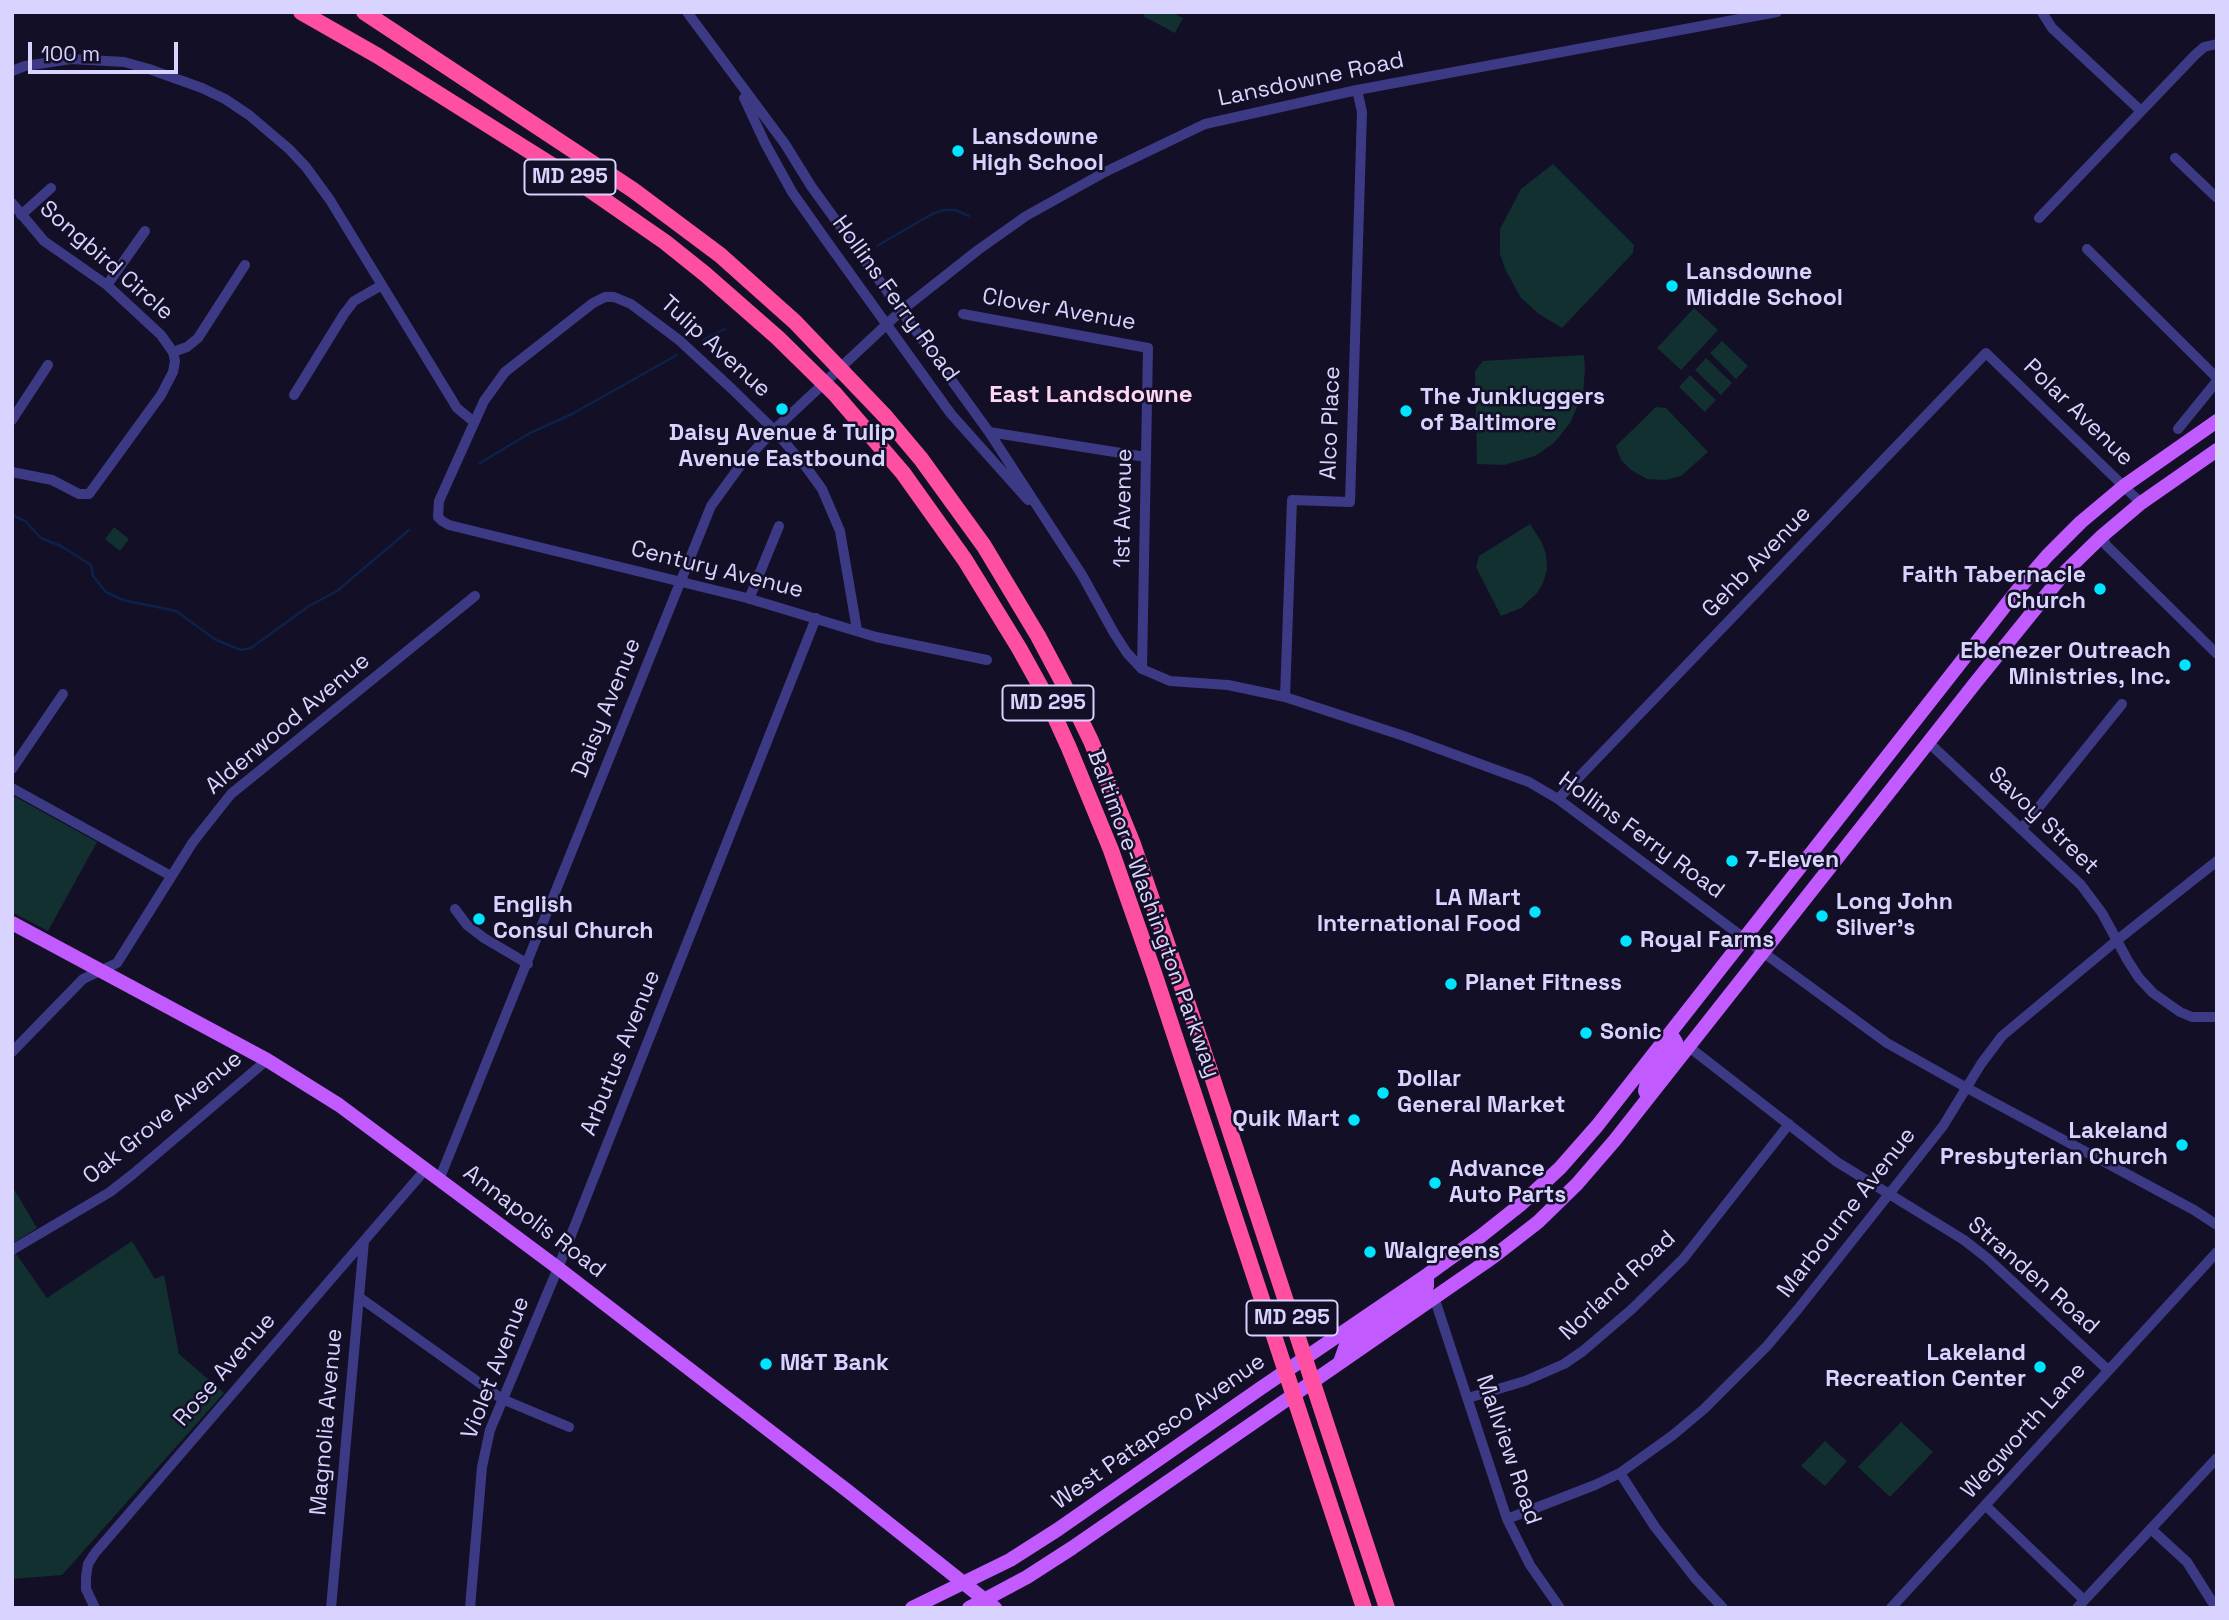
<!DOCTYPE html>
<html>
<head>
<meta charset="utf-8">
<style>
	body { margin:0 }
	#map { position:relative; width:2229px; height:1620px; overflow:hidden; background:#130f26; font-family:"Space Grotesk",sans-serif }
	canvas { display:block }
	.frame { position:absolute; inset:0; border:14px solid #d9d4ff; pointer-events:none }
	.scale { position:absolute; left:28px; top:42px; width:150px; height:32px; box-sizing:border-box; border:4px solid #d9d4ff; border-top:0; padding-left:9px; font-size:21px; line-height:24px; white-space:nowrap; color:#d9d4ff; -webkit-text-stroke:5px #130f26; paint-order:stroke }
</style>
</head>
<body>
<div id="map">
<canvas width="2229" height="1620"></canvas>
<div class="frame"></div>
<div class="scale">100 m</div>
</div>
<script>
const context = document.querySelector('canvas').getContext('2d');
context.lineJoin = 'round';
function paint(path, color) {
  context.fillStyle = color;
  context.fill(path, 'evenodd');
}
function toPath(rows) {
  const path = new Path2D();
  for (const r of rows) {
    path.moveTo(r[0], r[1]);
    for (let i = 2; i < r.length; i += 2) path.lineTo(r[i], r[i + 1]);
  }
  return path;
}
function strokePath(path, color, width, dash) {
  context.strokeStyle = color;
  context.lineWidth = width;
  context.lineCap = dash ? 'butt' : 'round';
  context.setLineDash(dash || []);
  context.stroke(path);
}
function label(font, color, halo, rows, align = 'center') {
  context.font = font + ' "Space Grotesk",sans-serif';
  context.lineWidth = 5;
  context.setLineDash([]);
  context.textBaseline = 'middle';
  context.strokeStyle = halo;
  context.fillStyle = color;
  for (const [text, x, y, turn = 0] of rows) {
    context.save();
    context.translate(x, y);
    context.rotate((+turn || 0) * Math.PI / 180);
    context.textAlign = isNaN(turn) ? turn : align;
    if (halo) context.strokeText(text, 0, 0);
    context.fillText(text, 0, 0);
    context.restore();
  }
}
const green = toPath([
	[1146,12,1171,12,1183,18,1175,33,1143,16],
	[1553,164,1634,245,1633,253,1562,328,1539,314,1521,298,1506,271,1500,254,1500,229,1521,189],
	[1694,308,1718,330,1681,370,1657,348],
	[1722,341,1748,366,1736,379,1710,353],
	[1584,355,1585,369,1583,394,1570,423,1554,443,1535,456,1504,465,1477,464,1475,371,1483,361],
	[1706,358,1732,383,1721,395,1695,370],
	[1690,375,1716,400,1705,412,1679,387],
	[1656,407,1666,408,1708,452,1681,476,1666,480,1647,479,1631,470,1621,460,1616,446],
	[1530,524,1541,541,1546,554,1547,570,1543,583,1537,593,1521,608,1501,616,1476,567,1479,556],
	[114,527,129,539,120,551,105,539],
	[12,795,97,842,48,931,12,912],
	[12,1186,37,1228,12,1244],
	[132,1241,155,1279,164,1275,179,1354,224,1393,62,1575,12,1579,12,1248,47,1298],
	[1901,1422,1933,1452,1890,1497,1858,1467],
	[1825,1441,1847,1461,1825,1486,1801,1466]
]);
const stream = toPath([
	[877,246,932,214,944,210,955,210,969,216],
	[703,340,725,329],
	[480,463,530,433,572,414,677,355],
	[12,515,25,521,41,538,61,546,91,565,93,576,106,592,123,600,176,611,216,640,241,650,251,648,309,606,337,591,409,530]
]);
const minor = toPath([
	[687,12,785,144,811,186,989,432,1082,575,1114,633,1127,653,1142,669,1170,681,1228,685,1285,697,1404,736,1529,782,1558,799,1613,840,1764,953,1887,1043,1967,1088,2194,1210,2217,1225],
	[2042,12,2052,28,2141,111],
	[12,71,25,66,71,59,124,62,149,69,202,88,225,99,249,115,289,149,306,167,330,200,457,408,474,422],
	[744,98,765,143,792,192,828,243,951,414,1028,500],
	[2175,158,2217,198],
	[12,203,44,241,107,285,161,335,173,352,175,361,173,372,161,395,89,494,79,494,52,480,12,472],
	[21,215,51,188],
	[2039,218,2195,55,2204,47,2217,44],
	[2087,249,2217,378],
	[107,285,145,231],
	[963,314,1148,348,1142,669],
	[173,352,187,347,198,338,245,265],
	[294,395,344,314,354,301,382,285],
	[12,420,48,365],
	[2178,429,2217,381],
	[989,432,1146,457],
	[2102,536,2106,545,2217,654],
	[749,599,779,526],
	[857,630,840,531,822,489,806,467,774,430,732,389,679,340,631,304,614,297,605,297,593,303,505,372,484,401,439,501,438,517,442,521,449,525,747,598,876,637,987,660],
	[1285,697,1292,500,1350,502,1362,112,1357,90],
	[1928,742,2081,885,2102,913,2128,961,2139,978,2153,993,2180,1012,2192,1017,2217,1017],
	[12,769,63,694],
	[12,788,171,876],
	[1558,799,1986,353,2141,503],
	[2022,828,2122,704],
	[455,909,467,925,484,938,528,964],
	[1689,1047,1837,1162,1964,1240,1987,1258,2108,1370],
	[12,1052,83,979,117,963,193,842,231,794,475,596],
	[439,1180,711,506,740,466,774,430,902,310,978,250,1026,216,1105,172,1205,124,1357,90,1777,12],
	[12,1250,110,1192,133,1174,267,1060],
	[359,1297,502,1399,569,1427],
	[1434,1297,1507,1519,1530,1565,1560,1608],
	[1468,1398,1525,1381,1564,1364,1583,1351,1632,1309,1683,1259,1789,1124],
	[1620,1473,1655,1527,1695,1578,1723,1608],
	[1985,1505,2084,1600],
	[1507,1519,1595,1485,1620,1473,1673,1435,1704,1409,1767,1346,1798,1309,1943,1126,1981,1064,2002,1036,2116,941,2217,861],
	[2151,1529,2187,1562,2216,1608],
	[95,1608,86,1589,86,1577,88,1564,95,1553,425,1170],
	[331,1608,364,1241],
	[470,1608,482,1467,490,1430,558,1268,816,618],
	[1891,1608,2217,1252],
	[2077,1608,2217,1458]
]);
const major = toPath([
	[12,923,267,1060,339,1105,558,1268,849,1492,995,1608],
	[1649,1097,1645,1091,1647,1082,1675,1046,1676,1042,1670,1033],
	[1340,1362,1346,1345,1425,1290,1427,1286,1427,1275],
	[912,1608,1010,1560,1057,1530,1261,1388,1427,1275,1481,1236,1520,1205,1560,1168,1597,1126,2016,592,2047,556,2081,522,2124,486,2217,421],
	[969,1608,1027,1577,1072,1548,1493,1257,1538,1222,1577,1184,1615,1140,1976,682,2065,572,2102,536,2141,503,2217,450]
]);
const highway = toPath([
	[301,12,378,56,574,179,665,242,705,274,778,338,835,394,903,473,965,560,1019,648,1044,693,1069,748,1111,850,1154,973,1364,1608],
	[364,12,633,190,720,255,795,322,884,415,921,459,984,546,1038,636,1063,683,1091,741,1133,844,1196,1028,1387,1608]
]);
const markers = [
	[958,151,7,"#00e5ff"],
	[1672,286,7,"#00e5ff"],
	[782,409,7,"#00e5ff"],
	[1406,411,7,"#00e5ff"],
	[2100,589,7,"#00e5ff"],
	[2185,665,7,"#00e5ff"],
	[1732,861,7,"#00e5ff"],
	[1535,912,7,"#00e5ff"],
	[1822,916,7,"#00e5ff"],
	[479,919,7,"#00e5ff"],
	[1626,941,7,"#00e5ff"],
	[1451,984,7,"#00e5ff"],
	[1586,1033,7,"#00e5ff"],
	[1383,1093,7,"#00e5ff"],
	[1354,1120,7,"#00e5ff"],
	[2182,1145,7,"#00e5ff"],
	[1435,1183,7,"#00e5ff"],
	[1370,1252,7,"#00e5ff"],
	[766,1364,7,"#00e5ff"],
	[2040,1367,7,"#00e5ff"]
];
const shields = [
	[570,177,91],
	[1048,703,91],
	[1292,1318,91]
];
const shieldNames = [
	["MD 295",570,177],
	["MD 295",1048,703],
	["MD 295",1292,1318]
];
const streetNames = [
	["Lansdowne Road",1311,80,-12],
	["Songbird Circle",106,261,41],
	["Hollins Ferry Road",895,299,54],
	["Clover Avenue",1059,310,10],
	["Tulip Avenue",715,347,42],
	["Polar Avenue",2078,413,44],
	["Alco Place",1331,423,-88],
	["1st Avenue",1124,508,-89],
	["Gehb Avenue",1757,562,-46],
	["Century Avenue",717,570,14],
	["Daisy Avenue",607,708,-68],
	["Alderwood Avenue",288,724,-40],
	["Savoy Street",2043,821,44],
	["Hollins Ferry Road",1641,836,36],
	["Baltimore-Washington Parkway",1153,914,70],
	["Arbutus Avenue",621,1053,-68],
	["Oak Grove Avenue",163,1118,-39],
	["Marbourne Avenue",1847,1213,-52],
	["Annapolis Road",534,1222,37],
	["Stranden Road",2033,1276,41],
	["Norland Road",1618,1286,-43],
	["Violet Avenue",496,1368,-69],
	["Rose Avenue",225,1370,-49],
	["Magnolia Avenue",327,1422,-85],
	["Wegworth Lane",2024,1431,-48],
	["West Patapsco Avenue",1159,1432,-35],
	["Mallview Road",1508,1450,71]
];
const poiNames = [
	["Lansdowne",972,138],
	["High School",972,164],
	["Lansdowne",1686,273],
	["Middle School",1686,299],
	["The Junkluggers",1420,398],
	["of Baltimore",1420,424],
	["Daisy Avenue & Tulip",782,434,"center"],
	["Avenue Eastbound",782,460,"center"],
	["Faith Tabernacle",2086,576,"right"],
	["Church",2086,602,"right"],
	["Ebenezer Outreach",2171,652,"right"],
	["Ministries, Inc.",2171,678,"right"],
	["7-Eleven",1746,861],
	["LA Mart",1521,899,"right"],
	["International Food",1521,925,"right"],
	["Long John",1836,903],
	["Silver's",1836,929],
	["English",493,906],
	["Consul Church",493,932],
	["Royal Farms",1640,941],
	["Planet Fitness",1465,984],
	["Sonic",1600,1033],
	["Dollar",1397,1080],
	["General Market",1397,1106],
	["Quik Mart",1340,1120,"right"],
	["Lakeland",2168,1132,"right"],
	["Presbyterian Church",2168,1158,"right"],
	["Advance",1449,1170],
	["Auto Parts",1449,1196],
	["Walgreens",1384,1252],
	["Lakeland",2026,1354,"right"],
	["Recreation Center",2026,1380,"right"],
	["M&T Bank",780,1364]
];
const neighbourhoodNames = [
	["East Landsdowne",1091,395]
];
paint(green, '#12302f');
strokePath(stream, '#0c2248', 2.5);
strokePath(minor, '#3d3a85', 10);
strokePath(major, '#c25bff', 14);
strokePath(highway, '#ff4fa3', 16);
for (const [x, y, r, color] of markers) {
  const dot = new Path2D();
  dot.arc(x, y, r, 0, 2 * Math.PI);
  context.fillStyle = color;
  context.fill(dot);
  strokePath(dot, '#130f26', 2.5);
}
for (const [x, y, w] of shields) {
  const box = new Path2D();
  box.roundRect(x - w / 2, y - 17.5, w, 35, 5);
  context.fillStyle = '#130f26';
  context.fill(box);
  strokePath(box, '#d9d4ff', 2);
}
label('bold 21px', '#d9d4ff', null, shieldNames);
label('23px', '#d9d4ff', '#130f26', streetNames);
label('bold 23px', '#d9d4ff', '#130f26', poiNames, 'left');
label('bold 24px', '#ffd6f0', '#130f26', neighbourhoodNames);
</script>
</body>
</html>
